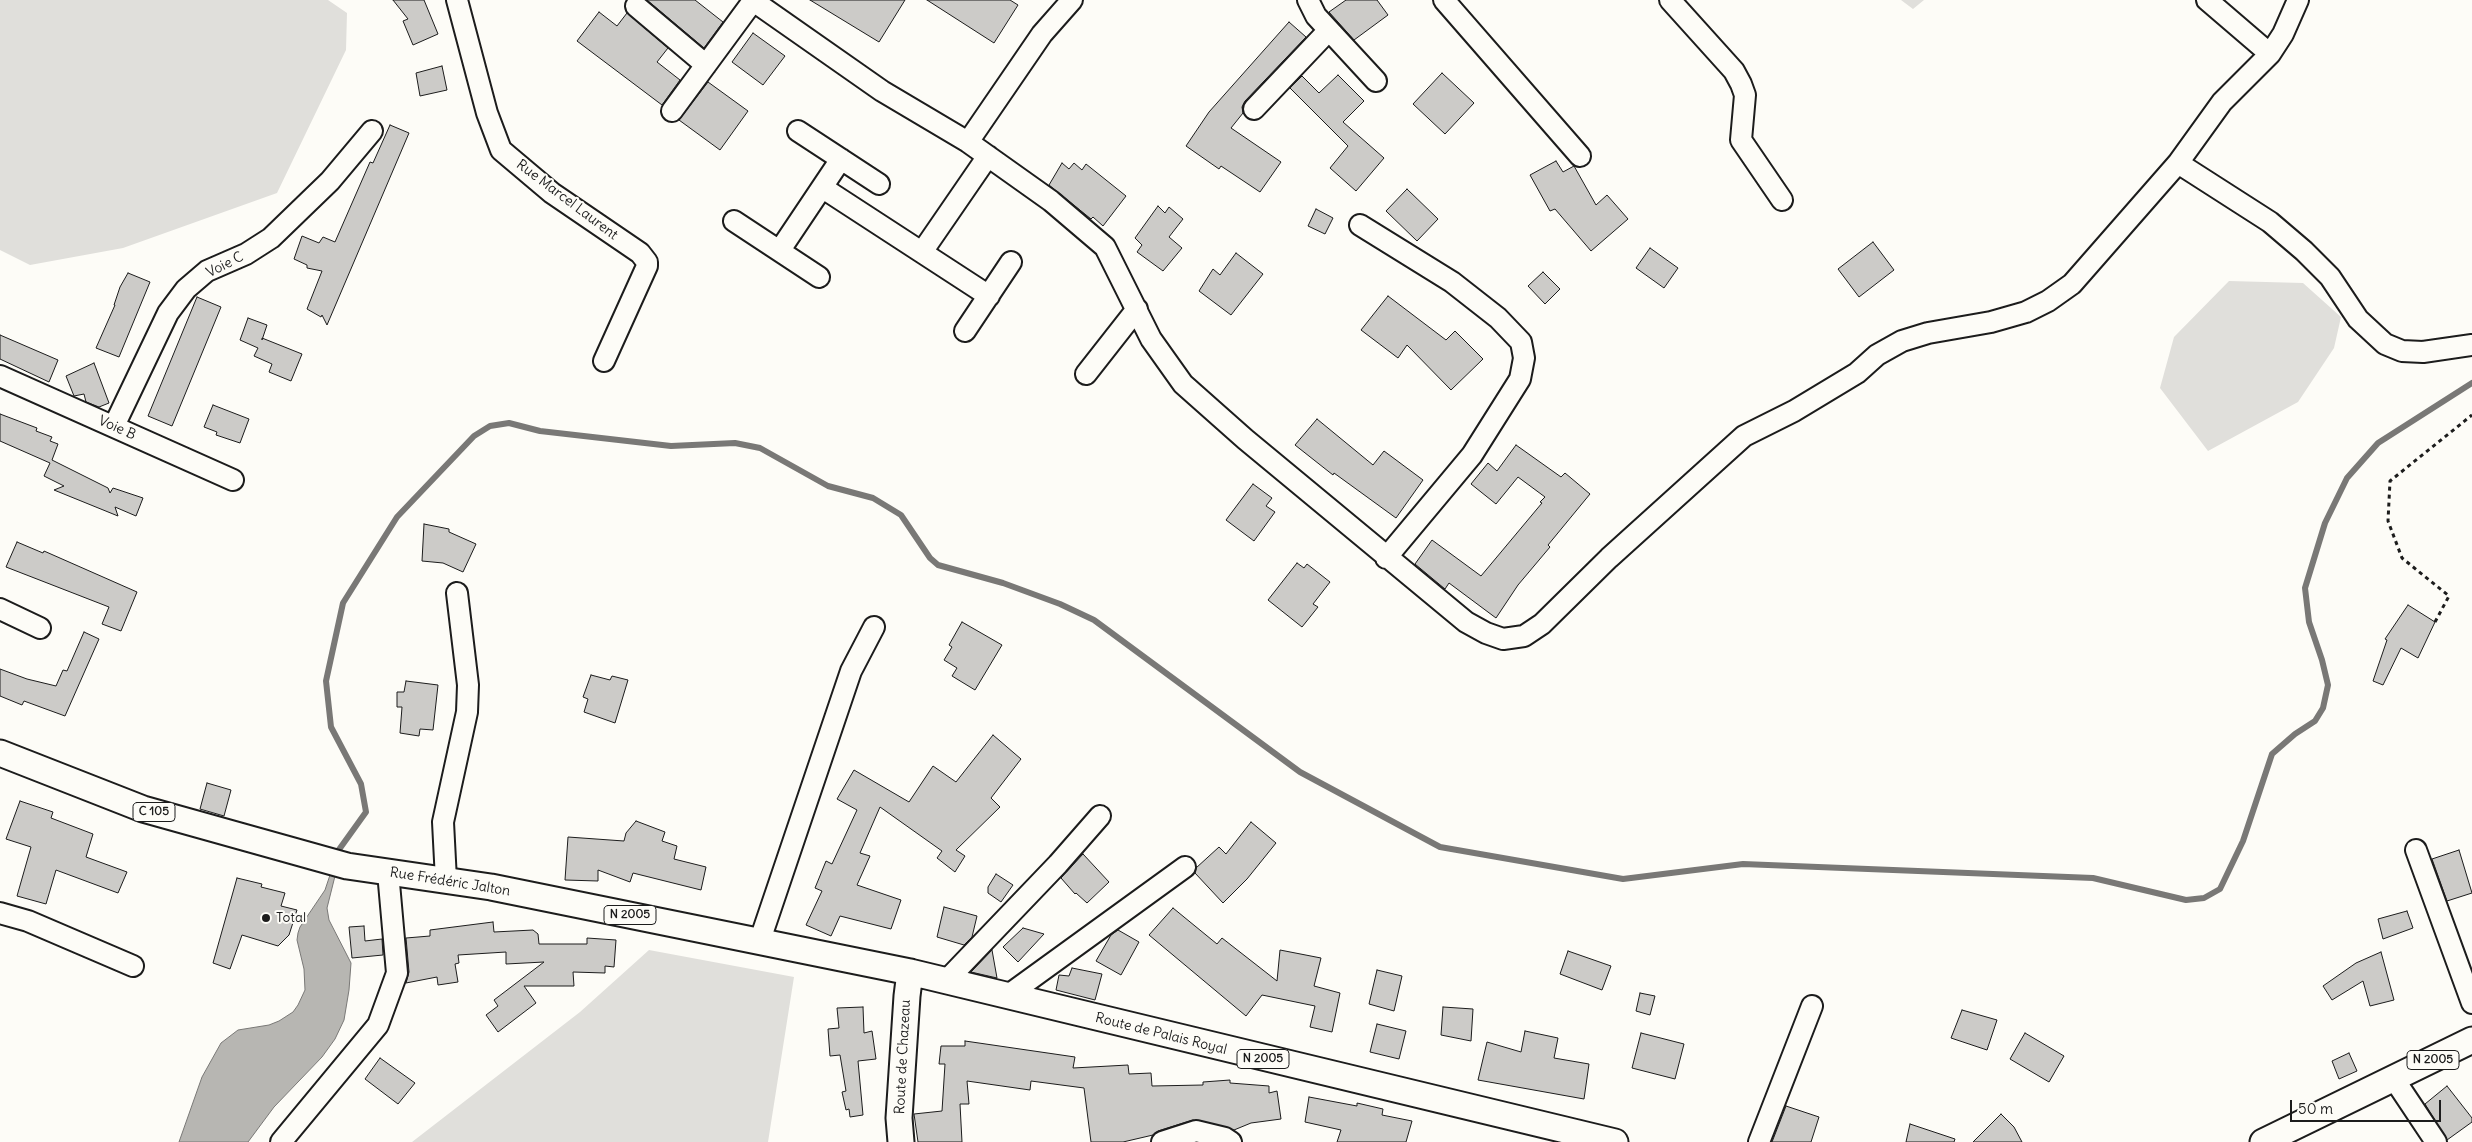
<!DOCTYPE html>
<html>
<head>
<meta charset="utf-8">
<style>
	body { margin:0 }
	#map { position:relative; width:2472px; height:1142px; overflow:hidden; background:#fdfcf7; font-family:Delius,sans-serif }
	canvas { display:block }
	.scale { position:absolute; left:2290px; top:1100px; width:151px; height:22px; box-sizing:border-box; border:2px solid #1c1c1c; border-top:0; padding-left:6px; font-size:15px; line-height:18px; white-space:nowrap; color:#1c1c1c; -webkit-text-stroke:4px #fdfcf7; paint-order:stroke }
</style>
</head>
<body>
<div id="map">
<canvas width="2472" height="1142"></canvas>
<div class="scale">50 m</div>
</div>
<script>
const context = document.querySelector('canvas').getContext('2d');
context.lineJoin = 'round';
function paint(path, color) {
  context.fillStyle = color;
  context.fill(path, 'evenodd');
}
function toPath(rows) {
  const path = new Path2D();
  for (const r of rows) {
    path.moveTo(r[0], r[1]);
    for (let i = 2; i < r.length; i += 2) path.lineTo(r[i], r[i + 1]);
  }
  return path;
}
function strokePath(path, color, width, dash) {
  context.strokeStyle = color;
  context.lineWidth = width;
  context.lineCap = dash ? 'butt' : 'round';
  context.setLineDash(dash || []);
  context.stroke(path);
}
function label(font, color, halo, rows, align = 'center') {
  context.font = font + ' Delius,sans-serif';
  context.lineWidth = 4;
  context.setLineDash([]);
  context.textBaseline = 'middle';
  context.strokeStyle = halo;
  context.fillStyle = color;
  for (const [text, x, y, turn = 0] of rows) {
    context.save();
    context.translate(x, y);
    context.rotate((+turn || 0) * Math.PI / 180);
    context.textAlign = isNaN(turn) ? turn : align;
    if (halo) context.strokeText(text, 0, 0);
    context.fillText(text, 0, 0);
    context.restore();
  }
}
const green = toPath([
	[0,0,328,0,347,13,346,50,277,193,123,248,30,265,0,250],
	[1901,0,1924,0,1913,9],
	[2229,281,2303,283,2341,317,2334,348,2298,402,2208,451,2160,388,2174,337],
	[649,950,794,977,768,1142,412,1142,580,1012]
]);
const water = toPath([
	[330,875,335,876,327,908,329,920,351,963,349,990,344,1020,335,1039,322,1057,274,1107,248,1142,179,1142,202,1077,221,1043,238,1030,269,1025,279,1021,293,1012,298,1005,305,990,304,969,297,940,298,933,300,927,325,890,330,875]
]);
const stream = toPath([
	[337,857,338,851,366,812,361,784,331,727,326,681,343,603,397,517,474,436,490,426,509,423,540,431,671,446,735,443,760,448,828,486,873,498,901,515,930,558,938,565,1003,583,1060,604,1094,620,1300,772,1440,847,1623,879,1743,864,2093,878,2186,900,2204,898,2220,889,2243,841,2272,754,2295,734,2315,721,2323,708,2328,685,2322,660,2309,622,2305,588,2325,523,2347,478,2378,443,2472,383]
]);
const building = toPath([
	[393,0,424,0,438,34,413,45,403,21,408,19,393,0],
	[647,0,695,0,723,22,704,48,647,0],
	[810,0,905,0,879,42,810,0],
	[927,0,1010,0,1018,5,994,43,927,0],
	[1346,0,1377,0,1388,15,1354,40,1329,12,1346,0],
	[599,12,617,26,627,13,668,48,657,62,680,80,662,105,577,41,599,12],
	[1289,22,1306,37,1245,101,1242,107,1243,113,1231,128,1281,162,1260,192,1221,166,1219,169,1186,146,1209,112,1289,22],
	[753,33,785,56,763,85,732,62,753,33],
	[442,66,447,90,420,96,416,73,442,66],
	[1442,73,1474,103,1445,134,1413,104,1442,73],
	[1338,75,1364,101,1343,122,1384,158,1356,191,1330,168,1348,146,1290,88,1302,76,1319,93,1338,75],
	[708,82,748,111,720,150,679,120,708,82],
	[390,125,409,133,327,325,322,315,321,317,307,309,322,271,307,268,307,265,294,259,302,236,319,243,323,237,335,242,370,162,373,163,390,125],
	[1556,161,1563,172,1574,166,1596,205,1607,195,1628,219,1591,251,1555,209,1550,211,1530,175,1556,161],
	[1062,163,1069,169,1074,163,1082,170,1086,164,1126,196,1103,226,1093,217,1091,219,1049,185,1062,163],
	[1407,189,1438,219,1417,241,1386,211,1407,189],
	[1158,206,1165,213,1169,207,1183,219,1169,237,1182,248,1163,271,1137,252,1142,245,1135,238,1158,206],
	[1316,209,1333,218,1325,234,1308,226,1316,209],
	[1873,242,1894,270,1859,297,1838,269,1873,242],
	[1650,248,1678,268,1664,288,1636,268,1650,248],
	[1236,253,1263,274,1231,315,1199,291,1213,269,1220,275,1236,253],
	[1543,272,1560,289,1545,304,1528,286,1543,272],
	[128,273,150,282,119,357,96,348,115,305,114,305,120,287,128,273],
	[1388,296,1446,340,1455,331,1483,359,1451,390,1407,345,1398,358,1361,330,1388,296],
	[197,297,221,307,172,426,148,416,197,297],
	[248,318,267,325,262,340,262,338,302,354,291,381,269,372,272,364,254,356,258,348,240,340,248,318],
	[0,335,58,360,49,382,0,359,0,335],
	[94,363,109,403,99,407,86,402,84,394,74,396,66,376,94,363],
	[213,405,249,419,240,443,216,435,217,432,204,427,213,405],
	[0,414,37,428,36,431,52,437,50,441,58,444,52,460,108,488,110,493,113,488,143,498,136,516,115,507,118,516,54,490,64,486,44,476,50,463,0,441,0,414],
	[1317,419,1373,465,1384,451,1423,480,1396,518,1334,473,1333,475,1295,445,1317,419],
	[1516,445,1561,477,1565,473,1590,494,1548,545,1550,547,1518,585,1496,618,1449,583,1445,589,1415,564,1432,540,1481,576,1542,503,1540,502,1545,497,1518,477,1496,504,1471,484,1488,463,1497,471,1516,445],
	[1253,484,1272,498,1266,506,1275,512,1254,541,1226,520,1253,484],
	[424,524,449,529,449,532,476,544,463,572,443,563,422,561,424,524],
	[17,542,43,553,44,551,137,592,121,631,102,624,109,607,6,567,17,542],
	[1297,563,1304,568,1307,564,1330,582,1313,604,1318,607,1302,627,1268,600,1297,563],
	[2408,605,2435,622,2418,658,2401,648,2383,685,2373,681,2387,640,2385,639,2408,605],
	[962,622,1002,645,975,690,952,676,957,668,944,660,952,647,949,645,962,622],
	[84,632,99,639,65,716,24,701,22,705,0,696,0,669,27,679,56,686,63,670,67,671,84,632],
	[591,675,610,680,612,676,628,680,615,723,584,712,588,699,583,697,591,675],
	[406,681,438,685,433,730,420,729,419,736,400,733,402,707,397,707,397,692,404,692,406,681],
	[993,735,1021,759,991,798,1000,807,956,850,965,856,955,872,937,858,942,851,880,807,860,853,870,856,857,885,901,900,891,929,840,916,831,936,806,925,822,891,815,888,826,861,832,864,857,810,837,799,854,770,909,802,933,766,956,782,993,735],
	[207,783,231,790,224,816,200,809,207,783],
	[20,801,53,812,51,818,93,834,86,857,127,872,118,893,56,870,46,904,17,896,31,847,6,839,20,801],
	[636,821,665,832,662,841,677,846,674,859,706,867,701,890,633,873,630,882,598,870,598,881,565,880,568,837,624,841,626,833,636,821],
	[1251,822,1276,843,1247,879,1223,903,1195,873,1196,868,1219,847,1226,854,1251,822],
	[2459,850,2472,893,2447,901,2432,859,2459,850],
	[1083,854,1109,882,1087,903,1076,893,1075,894,1061,878,1083,854],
	[996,874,1013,885,1001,902,988,893,988,887,996,874],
	[237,878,262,884,261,887,285,893,281,906,297,910,289,935,278,946,242,935,230,969,213,963,237,878],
	[944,907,977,916,972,937,964,945,937,937,944,907],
	[1173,908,1217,944,1222,938,1277,981,1280,950,1321,958,1314,986,1340,993,1332,1032,1310,1027,1315,1006,1262,995,1246,1016,1149,935,1173,908],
	[2407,911,2413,928,2383,939,2378,919,2407,911],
	[493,922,494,932,533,930,538,934,539,944,587,944,587,938,616,940,614,967,605,966,605,973,573,972,574,986,524,986,536,1003,498,1032,486,1015,498,1006,494,1000,544,962,506,964,506,952,458,955,459,963,455,964,458,982,438,985,437,977,406,983,409,972,406,938,430,936,430,930,493,922],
	[364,926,365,941,382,939,383,955,352,958,349,927,364,926],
	[1023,928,1044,934,1018,962,1003,947,1023,928],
	[1118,930,1139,942,1121,975,1096,961,1111,935,1118,930],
	[992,950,997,978,971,972,992,950],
	[1568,951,1611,966,1602,990,1560,974,1568,951],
	[2381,952,2394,1000,2370,1006,2363,981,2332,1000,2323,986,2356,963,2381,952],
	[1072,968,1102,974,1095,1000,1056,990,1059,975,1069,976,1072,968],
	[1377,970,1402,976,1394,1011,1369,1004,1377,970],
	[1640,993,1655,996,1650,1015,1636,1011,1640,993],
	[863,1007,864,1033,872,1031,876,1059,858,1061,863,1115,850,1117,849,1109,846,1110,842,1092,846,1091,840,1055,830,1056,828,1029,839,1028,837,1008,863,1007],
	[1443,1007,1473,1009,1471,1041,1441,1035,1443,1007],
	[1962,1010,1997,1020,1987,1050,1951,1038,1962,1010],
	[1377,1024,1406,1031,1399,1059,1370,1052,1377,1024],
	[1525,1031,1558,1038,1554,1058,1589,1064,1584,1099,1478,1080,1487,1042,1521,1052,1525,1031],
	[1641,1033,1684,1044,1675,1079,1632,1068,1641,1033],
	[2025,1033,2064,1056,2049,1082,2010,1059,2025,1033],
	[965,1041,1075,1057,1073,1068,1128,1065,1129,1074,1151,1073,1152,1086,1203,1085,1203,1082,1230,1080,1230,1083,1269,1086,1269,1093,1277,1091,1281,1119,1251,1123,1234,1130,1193,1120,1158,1131,1153,1135,1123,1142,1091,1142,1084,1088,1031,1081,1030,1090,967,1081,969,1104,960,1104,962,1142,918,1142,914,1114,942,1111,945,1064,939,1064,941,1046,965,1046,965,1041],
	[2349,1053,2357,1071,2339,1079,2332,1061,2349,1053],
	[380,1058,415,1083,398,1104,365,1079,380,1058],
	[2447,1086,2472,1118,2472,1122,2447,1140,2425,1104,2447,1086],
	[1309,1097,1357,1106,1357,1103,1383,1109,1382,1115,1412,1121,1406,1142,1337,1142,1341,1130,1305,1122,1309,1097],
	[1786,1106,1819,1117,1811,1142,1772,1142,1786,1106],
	[2001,1114,2014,1127,2022,1142,1973,1142,2001,1114],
	[1910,1124,1955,1139,1954,1142,1906,1142,1910,1124]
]);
const path = toPath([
	[2435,622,2449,596,2402,558,2388,521,2390,481,2472,415]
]);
const minor = toPath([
	[457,0,487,113,501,150,552,193,640,253,647,262,647,266,604,361],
	[752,0,882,91,968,142,1051,201,1105,247,1151,339,1183,384,1245,439,1466,622,1486,633,1503,639,1524,636,1542,624,1609,558,1744,436,1794,411,1857,373,1877,355,1902,341,1928,333,1991,322,2026,312,2048,301,2072,284,2178,163,2222,102,2270,54,2283,34,2298,0],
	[1308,0,1316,16,1376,81],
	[1444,0,1580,156],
	[1670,0,1734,71,1741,84,1745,95,1741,140,1782,200],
	[2207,0,2270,54],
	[636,6,706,65],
	[1254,109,1329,30],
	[672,111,753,1],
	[798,131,879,184],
	[968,142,1042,34,1072,0],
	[2178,163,2270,222,2304,251,2330,277,2358,319,2385,344,2402,351,2423,352,2472,345],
	[823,188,989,296],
	[734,221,819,277],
	[1360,225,1452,282,1498,318,1521,342,1524,358,1520,379,1472,455,1386,558],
	[780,250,841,159],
	[922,252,988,156],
	[965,331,1011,262],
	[1086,374,1137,309],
	[0,376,233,480],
	[114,426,168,313,186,289,207,271,246,254,271,238,330,181,372,131],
	[0,609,40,628],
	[2416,850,2472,1003],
	[446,880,443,822,467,712,468,685,457,593],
	[0,913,28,921,133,966],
	[759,943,851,671,874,627],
	[946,981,1058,864,1100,816],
	[1007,996,1185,867],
	[2394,1079,2436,1142],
	[281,1142,378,1025,397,973,388,872],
	[1162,1142,1196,1131,1225,1138,1231,1142],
	[1759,1142,1812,1006]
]);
const major = toPath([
	[0,753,143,809,347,866,491,887,910,972,1615,1142],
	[901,1142,899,1118,907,996,910,972],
	[2263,1142,2472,1040]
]);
const markers = [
	[266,918,5,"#1c1c1c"]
];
const shields = [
	[154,812,42],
	[630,915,52],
	[1263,1059,52],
	[2433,1060,52]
];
const shieldNames = [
	["C 105",154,812],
	["N 2005",630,915],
	["N 2005",1263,1059],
	["N 2005",2433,1060]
];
const streetNames = [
	["Rue Marcel Laurent",567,200,37],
	["Voie C",225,265,-27],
	["Voie B",117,428,24],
	["Rue Frédéric Jalton",450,882,9],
	["Route de Palais Royal",1161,1034,14],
	["Route de Chazeau",903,1057,-87]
];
const poiNames = [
	["Total",276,918]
];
paint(green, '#e0dfdb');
paint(water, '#b7b6b2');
strokePath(water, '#797876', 1);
strokePath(stream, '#797876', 6);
paint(building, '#cccbc8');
strokePath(building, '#1c1c1c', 1);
strokePath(minor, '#1c1c1c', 24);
strokePath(major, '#1c1c1c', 29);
strokePath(path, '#1c1c1c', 3, [4, 4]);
strokePath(minor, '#fdfcf7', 20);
strokePath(major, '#fdfcf7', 25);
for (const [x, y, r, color] of markers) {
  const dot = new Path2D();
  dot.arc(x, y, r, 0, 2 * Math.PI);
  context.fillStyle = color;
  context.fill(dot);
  strokePath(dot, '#fdfcf7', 2);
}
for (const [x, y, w] of shields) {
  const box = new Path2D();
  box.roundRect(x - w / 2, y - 9.5, w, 19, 4);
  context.fillStyle = '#fdfcf7';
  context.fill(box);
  strokePath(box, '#1c1c1c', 1);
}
label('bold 12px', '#1c1c1c', null, shieldNames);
label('14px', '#1c1c1c', '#fdfcf7', streetNames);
label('14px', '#1c1c1c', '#fdfcf7', poiNames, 'left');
</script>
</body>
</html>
